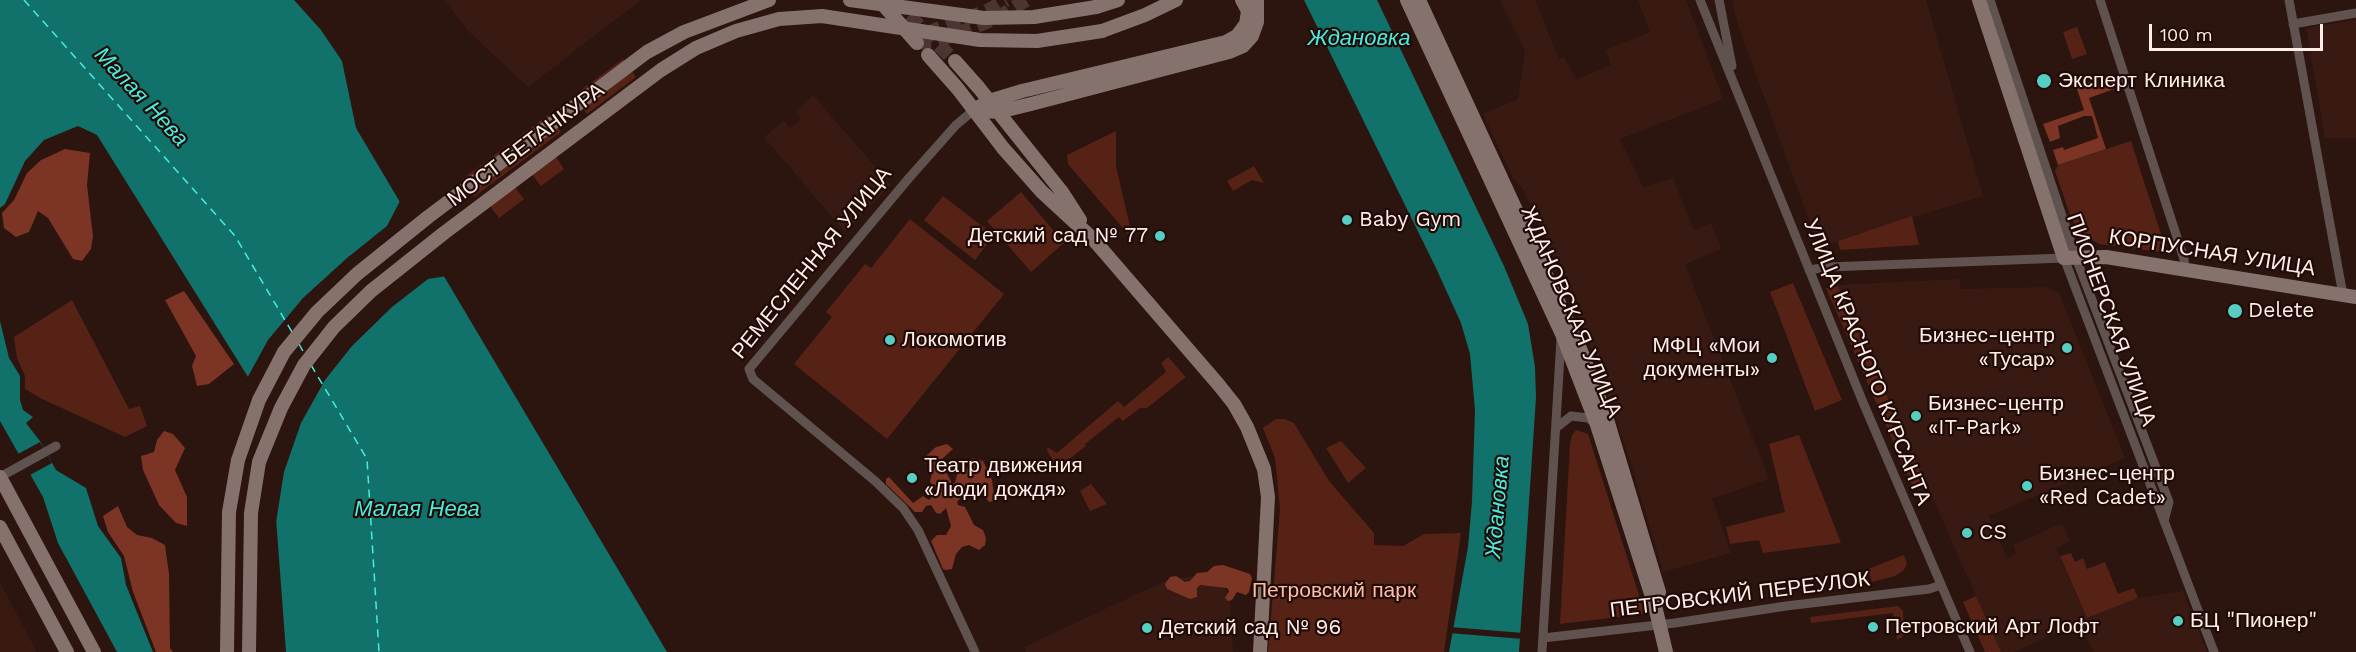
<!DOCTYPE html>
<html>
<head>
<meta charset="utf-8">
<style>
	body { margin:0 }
	#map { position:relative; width:2356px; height:652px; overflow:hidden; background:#2c140f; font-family:"Work Sans",sans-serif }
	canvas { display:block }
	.scale { position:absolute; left:2149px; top:24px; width:174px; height:27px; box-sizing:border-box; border:3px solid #feede8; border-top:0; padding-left:8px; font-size:18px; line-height:21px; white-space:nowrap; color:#feede8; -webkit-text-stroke:4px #210b06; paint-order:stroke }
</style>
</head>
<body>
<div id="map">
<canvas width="2356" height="652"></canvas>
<div class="scale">100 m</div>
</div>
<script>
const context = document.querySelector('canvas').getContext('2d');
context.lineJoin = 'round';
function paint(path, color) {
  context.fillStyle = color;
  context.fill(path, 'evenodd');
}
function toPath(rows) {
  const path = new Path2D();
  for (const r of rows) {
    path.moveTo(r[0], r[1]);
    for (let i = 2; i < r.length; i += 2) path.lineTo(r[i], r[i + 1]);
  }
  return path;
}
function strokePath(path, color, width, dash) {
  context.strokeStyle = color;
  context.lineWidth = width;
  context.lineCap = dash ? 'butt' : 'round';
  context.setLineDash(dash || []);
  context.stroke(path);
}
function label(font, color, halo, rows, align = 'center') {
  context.font = font + ' "Work Sans",sans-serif';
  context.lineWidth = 4.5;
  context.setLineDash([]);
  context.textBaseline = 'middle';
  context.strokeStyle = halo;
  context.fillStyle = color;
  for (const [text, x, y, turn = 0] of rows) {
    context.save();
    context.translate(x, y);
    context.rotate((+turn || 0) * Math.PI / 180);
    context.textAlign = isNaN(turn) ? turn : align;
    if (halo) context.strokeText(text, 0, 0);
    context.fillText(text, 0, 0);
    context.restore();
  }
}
const built = toPath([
	[444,0,641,0,528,87,468,31],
	[1500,0,1535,0,1559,59,1564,57,1576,80,1611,65,1606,50,1650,32,1638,0,1686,0,1723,99,1620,139,1643,187,1673,178,1694,230,1711,223,1722,249,1685,264,1769,479,1712,499,1731,553,1663,572,1628,454,1591,347,1525,192,1513,178,1483,114,1518,99,1525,51],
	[1736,0,1926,0,1983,196,1852,236,1819,248,1738,25,1732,1],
	[2356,20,2356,138,2325,138,2306,28],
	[813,95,891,185,845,232,764,137,784,121,790,128,801,119,796,112],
	[1960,279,1960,289,2046,287,2059,293,2125,458,1989,516,2007,558,2016,553,2013,545,2062,523,2070,541,2056,548,2087,618,2138,598,2183,591,2207,652,2093,652,2080,622,2014,652,2001,652,1838,285],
	[1217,573,1230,598,1233,652,1026,652,1024,647,1167,580],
	[0,583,18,616,37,652,0,652]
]);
const green = toPath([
	[2077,27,2087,54,2072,59,2063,32],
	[623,59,636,77,587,114,573,96],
	[548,115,561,132,474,197,461,180],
	[1116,131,1116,166,1131,231,1128,234,1068,164,1067,155],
	[2131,141,2167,253,2099,244,2079,232,2070,215,2055,171,2058,165],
	[554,154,564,169,541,186,530,172],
	[1254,166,1264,183,1252,180,1233,191,1227,181],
	[513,185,524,199,499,218,488,203],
	[1021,192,1064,243,1031,272,987,221],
	[943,196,994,235,975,260,924,220],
	[1912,216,1919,245,1840,250,1838,241],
	[910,219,1004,294,887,439,794,364,832,317,826,312,865,264,871,268],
	[1793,283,1842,400,1815,411,1770,292],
	[1838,286,1907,441,1895,446,1826,288],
	[72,300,129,409,140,406,147,426,125,437,40,398,25,389,25,376,17,358,14,337],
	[1168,357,1186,377,1147,408,1140,408,1123,421,1119,417,1085,444,1086,446,1060,466,1057,466,1047,451,1048,447,1057,453,1118,401,1124,407,1166,372,1161,363],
	[1276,419,1285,419,1294,423,1329,481,1374,533,1374,545,1403,546,1424,534,1461,533,1444,652,1268,652,1280,509,1275,458,1263,428],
	[1576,430,1588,434,1645,614,1560,624,1570,444,1572,435],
	[1799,435,1841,543,1763,553,1759,540,1730,544,1726,527,1785,512,1769,444],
	[1341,441,1366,468,1348,483,1326,448],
	[1912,452,1925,483,1913,488,1900,457],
	[1091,484,1107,504,1090,511,1080,491],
	[2071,553,2075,562,2083,558,2087,569,2105,562,2118,594,2134,588,2138,598,2087,618,2060,556],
	[1904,555,1907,563,1904,570,1895,576,1872,582,1868,569],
	[1976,596,2001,652,1985,652,1963,602],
	[1898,606,1903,611,1904,634,1902,637,1897,640,1893,613,1811,623,1810,617]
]);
const forest = toPath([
	[2110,75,2114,89,2089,98,2106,149,2058,165,2053,150,2063,147,2064,150,2098,138,2092,116,2084,116,2058,126,2060,138,2050,142,2043,124,2084,110,2076,86],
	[65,149,90,153,87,185,93,236,91,249,82,261,73,259,48,218,38,211,29,232,16,237,4,228,2,213,14,200,27,173,41,160],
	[184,291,234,364,209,384,197,386,192,366,196,356,165,300],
	[164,431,173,434,185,448,175,470,187,497,187,526,176,523,159,505,143,470,141,456,154,452,157,440],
	[947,444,953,449,942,459,941,463,952,483,955,483,958,471,965,472,972,458,983,461,992,480,994,496,994,501,989,502,977,485,971,487,957,502,958,505,965,507,974,525,983,530,986,538,985,545,979,550,969,545,962,547,956,554,952,569,946,570,943,569,931,541,937,535,946,535,951,526,946,508,940,514,936,513,931,505,926,506,922,512,915,512,886,484,886,479,889,477,913,503,923,496,929,500,937,491,930,482,933,468,926,460,926,456,936,447],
	[118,506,127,527,137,535,152,538,165,545,169,574,170,648,173,652,156,652,133,592,124,556,108,532,103,516],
	[1223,565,1250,574,1252,578,1249,592,1246,595,1237,592,1232,600,1228,601,1225,598,1229,591,1227,588,1200,585,1197,588,1197,597,1190,599,1167,589,1165,584,1170,577,1176,576,1185,582,1190,581,1197,573,1207,572,1214,566]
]);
const water = toPath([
	[0,0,294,0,321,30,342,61,356,128,667,652,286,652,276,518,259,451,248,377,97,135,78,126,44,140,25,161,5,204,0,208],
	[1304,0,1377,0,1504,266,1528,324,1535,367,1536,397,1519,652,1449,652,1468,547,1472,501,1475,410,1470,354,1461,323,1436,268],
	[0,321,9,358,20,376,20,400,23,410,33,417,26,423,40,441,56,470,86,488,98,526,121,558,126,585,153,652,117,652,58,543,43,497,0,421]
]);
const pier = toPath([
	[401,199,447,276,428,279,392,307,352,346,325,380,301,423,284,472,274,535,273,518,256,452,245,390,245,382,268,340,303,298,347,258,387,226],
	[40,442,52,463,30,475,18,454],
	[1450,627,1523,633,1523,639,1449,633]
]);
const ferry = toPath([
	[24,0,235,236,292,332],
	[299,344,304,353],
	[311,365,367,459,379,652]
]);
const secondaryTunnel = toPath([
	[894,1,955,61],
	[927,33,989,10,1006,0],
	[917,43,934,41,957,34,999,17,1026,0]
]);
const street = toPath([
	[1700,0,1862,400,1970,652],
	[1719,0,1732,66],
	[1990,0,2076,258,2169,502,2164,521],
	[2100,0,2184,259,2185,269],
	[2289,0,2343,295],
	[2293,24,2356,13],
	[974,110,956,125,909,178,749,369,753,379,875,481,903,508,918,530,975,652],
	[1809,270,1828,267,2064,258,2214,652],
	[1556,428,1571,416,1588,418,1596,424],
	[0,477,56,446],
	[1543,638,1675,623,1786,606,1929,589,1941,585],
	[1542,652,1561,339]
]);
const secondary = toPath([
	[879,0,917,43],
	[1407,0,1562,334,1597,425,1655,606,1666,652],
	[1419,0,1581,351,1606,416,1659,592],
	[1979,0,2064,258,2106,257,2356,297],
	[1096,7,1118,0],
	[1102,31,1145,15,1176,0],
	[928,55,958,89,1003,148,1042,192,1093,239,1218,384,1234,404,1247,427,1264,469,1268,497,1260,652],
	[955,61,979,88,1062,192,1080,220],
	[974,110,998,112,1031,104,1229,52,1243,46,1252,36,1257,22,1257,0],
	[974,110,989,101,1022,91,1226,42,1237,36,1246,24,1248,11,1242,0],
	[0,477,94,652],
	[0,527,67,652],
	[227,652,229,512,238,460,259,400,284,352,317,312,357,274,428,217,647,52,684,32,769,0]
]);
const secondaryBridge = toPath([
	[850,0,984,18,1034,17,1096,7],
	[249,652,251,513,259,462,281,408,304,365,334,327,371,291,444,233,661,70,696,48,736,31,779,19,822,16,980,40,1037,41,1102,31]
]);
const markers = [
	[2044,81,8,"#56cec3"],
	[1347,220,6,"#56cec3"],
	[1160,236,6,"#56cec3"],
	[2235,311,8,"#56cec3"],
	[890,340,6,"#56cec3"],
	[2067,348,6,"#56cec3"],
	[1772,358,6,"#56cec3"],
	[1916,416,6,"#56cec3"],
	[912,478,6,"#56cec3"],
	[2027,486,6,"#56cec3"],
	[1967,533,6,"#56cec3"],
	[2178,621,6,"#56cec3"],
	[1873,627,6,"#56cec3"],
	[1147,628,6,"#56cec3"]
];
const poiNames = [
	["Эксперт Клиника",2058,81],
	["Baby Gym",1359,220],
	["Детский сад № 77",1148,236,"right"],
	["Delete",2248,311],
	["Бизнес-центр",2055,336,"right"],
	["«Тусар»",2055,360,"right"],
	["Локомотив",902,340],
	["МФЦ «Мои",1760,346,"right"],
	["документы»",1760,370,"right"],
	["Бизнес-центр",1928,404],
	["«IT-Park»",1928,428],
	["Театр движения",924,466],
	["«Люди дождя»",924,490],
	["Бизнес-центр",2039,474],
	["«Red Cadet»",2039,498],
	["CS",1979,533],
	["БЦ \"Пионер\"",2190,621],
	["Петровский Арт Лофт",1885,627],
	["Детский сад № 96",1159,628]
];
const streetNames = [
	["МОСТ БЕТАНКУРА",526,145,-37],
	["КОРПУСНАЯ УЛИЦА",2212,253,9],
	["РЕМЕСЛЕННАЯ УЛИЦА",812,263,-51],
	["ЖДАНОВСКАЯ УЛИЦА",1571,312,67],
	["ПИОНЕРСКАЯ УЛИЦА",2111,320,70],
	["УЛИЦА КРАСНОГО КУРСАНТА",1867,362,68],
	["ПЕТРОВСКИЙ ПЕРЕУЛОК",1740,595,-7]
];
const parkNames = [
	["Петровский парк",1334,591]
];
const waterNames = [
	["Ждановка",1359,39],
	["Малая Нева",141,97,47],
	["Ждановка",1498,507,-85],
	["Малая Нева",417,510]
];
paint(built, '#381a13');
paint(green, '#562216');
paint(forest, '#7c3424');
paint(water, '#10726b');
paint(pier, '#2c140f');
strokePath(ferry, '#47ede0', 1.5, [8, 6]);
strokePath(secondaryTunnel, '#4c3530', 14, [14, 7]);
strokePath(street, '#60534f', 9);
strokePath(secondary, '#86726c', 14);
strokePath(secondaryBridge, '#86726c', 14);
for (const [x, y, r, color] of markers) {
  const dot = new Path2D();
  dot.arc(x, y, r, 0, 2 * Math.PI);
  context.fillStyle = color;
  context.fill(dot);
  strokePath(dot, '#210b06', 2);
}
label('21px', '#feede8', '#210b06', poiNames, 'left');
label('21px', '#feede8', '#210b06', streetNames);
label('21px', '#febcab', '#210b06', parkNames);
label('italic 22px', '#47ede0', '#210b06', waterNames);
</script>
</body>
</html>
